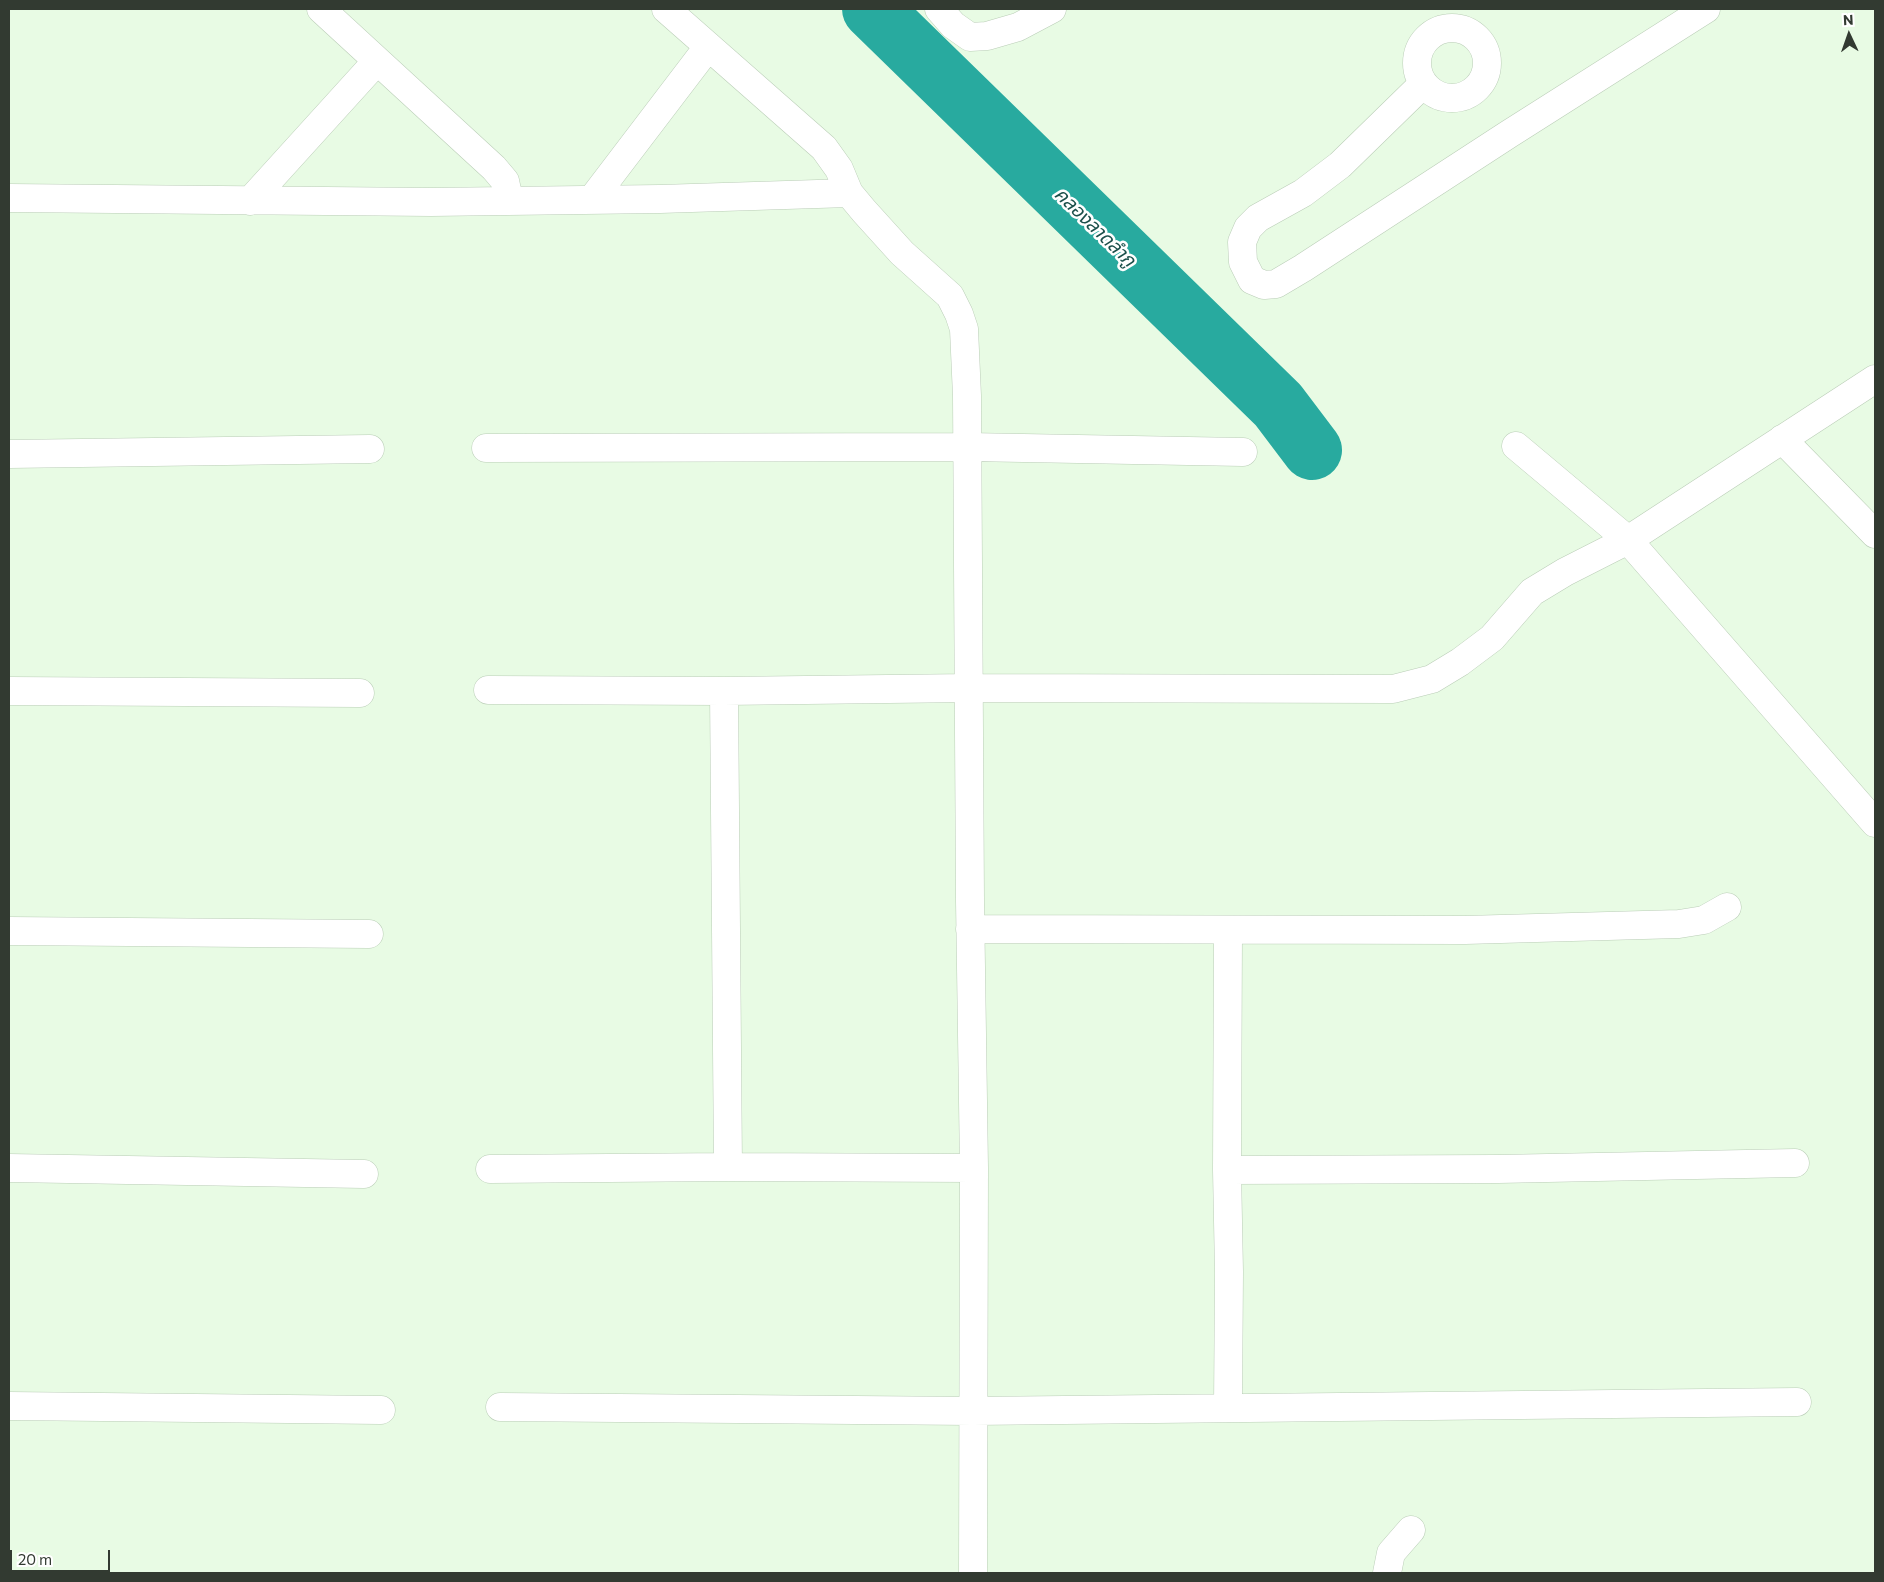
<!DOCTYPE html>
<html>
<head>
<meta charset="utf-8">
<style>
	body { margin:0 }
	#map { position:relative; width:1884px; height:1582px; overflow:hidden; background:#e8fbe4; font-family:Commissioner,sans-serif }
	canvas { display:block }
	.frame { position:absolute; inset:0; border:10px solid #323a31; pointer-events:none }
	.north { position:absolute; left:1824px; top:10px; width:50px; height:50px; -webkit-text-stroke:4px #fff; paint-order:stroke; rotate:357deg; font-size:14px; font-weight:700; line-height:20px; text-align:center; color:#323a31 }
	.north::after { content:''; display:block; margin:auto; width:18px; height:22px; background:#323a31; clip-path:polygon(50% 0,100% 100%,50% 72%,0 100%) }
	.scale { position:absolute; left:10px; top:1550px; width:100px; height:22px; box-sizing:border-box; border:2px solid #323a31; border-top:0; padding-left:6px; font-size:15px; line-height:18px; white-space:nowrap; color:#323a31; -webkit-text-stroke:4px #fff; paint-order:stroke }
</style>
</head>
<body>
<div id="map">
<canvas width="1884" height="1582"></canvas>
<div class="frame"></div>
<div class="north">N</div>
<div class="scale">20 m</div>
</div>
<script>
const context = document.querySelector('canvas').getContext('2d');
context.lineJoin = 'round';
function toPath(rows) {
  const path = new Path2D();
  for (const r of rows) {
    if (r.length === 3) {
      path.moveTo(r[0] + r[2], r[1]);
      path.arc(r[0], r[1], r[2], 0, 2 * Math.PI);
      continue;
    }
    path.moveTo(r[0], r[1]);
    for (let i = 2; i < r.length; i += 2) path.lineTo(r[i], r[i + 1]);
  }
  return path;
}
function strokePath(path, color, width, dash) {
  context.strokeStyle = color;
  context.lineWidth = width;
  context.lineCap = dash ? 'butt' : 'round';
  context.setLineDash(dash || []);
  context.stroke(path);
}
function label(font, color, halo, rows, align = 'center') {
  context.font = font + ' Commissioner,"Noto Sans Thai",sans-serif';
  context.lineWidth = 5;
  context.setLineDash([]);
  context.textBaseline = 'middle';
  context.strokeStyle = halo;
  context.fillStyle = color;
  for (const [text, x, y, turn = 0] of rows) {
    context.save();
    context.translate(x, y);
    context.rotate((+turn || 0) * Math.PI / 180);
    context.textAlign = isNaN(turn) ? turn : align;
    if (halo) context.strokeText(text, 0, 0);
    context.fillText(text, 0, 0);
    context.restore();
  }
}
const river = toPath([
	[872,9,1278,405,1312,450]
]);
const minor = toPath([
	[321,9,494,168,505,181,509,200],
	[666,9,824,148,839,169,849,193,864,211,902,253,950,296,959,314,964,329,967,396,970,901,974,1168,973,1573],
	[939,9,953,25,970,37,987,36,1018,27,1052,9],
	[1452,63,35],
	[1423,84,1340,165,1303,193,1258,218,1248,228,1242,242,1243,262,1252,280,1264,285,1276,284,1303,268,1509,134,1706,9],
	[9,198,431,202,660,199,849,193],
	[593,198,708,47],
	[250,201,377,61],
	[1782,439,1875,534],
	[1516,446,1628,540,1875,823],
	[486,448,968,447,1243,452],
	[9,454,370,449],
	[488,690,724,691,970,688,1393,689,1432,679,1460,662,1492,638,1532,592,1565,572,1628,540,1875,379],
	[9,691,360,693],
	[724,691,728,1167],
	[970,929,1465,930,1679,924,1704,920,1727,907],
	[9,931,369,934],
	[1228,931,1227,1170,1229,1272,1228,1408],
	[9,1168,364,1174],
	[490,1169,728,1167,974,1168],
	[1227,1170,1498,1169,1795,1163],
	[9,1406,381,1410],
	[500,1407,973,1411,1797,1402],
	[1387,1573,1391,1553,1411,1530]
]);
const waterNames = [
	["คลองลาดลำภู",1095,227,44]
];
strokePath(river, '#28aa9f', 60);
strokePath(minor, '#bacdb7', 29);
strokePath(minor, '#fff', 28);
label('italic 19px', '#1c504b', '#fff', waterNames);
</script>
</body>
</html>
